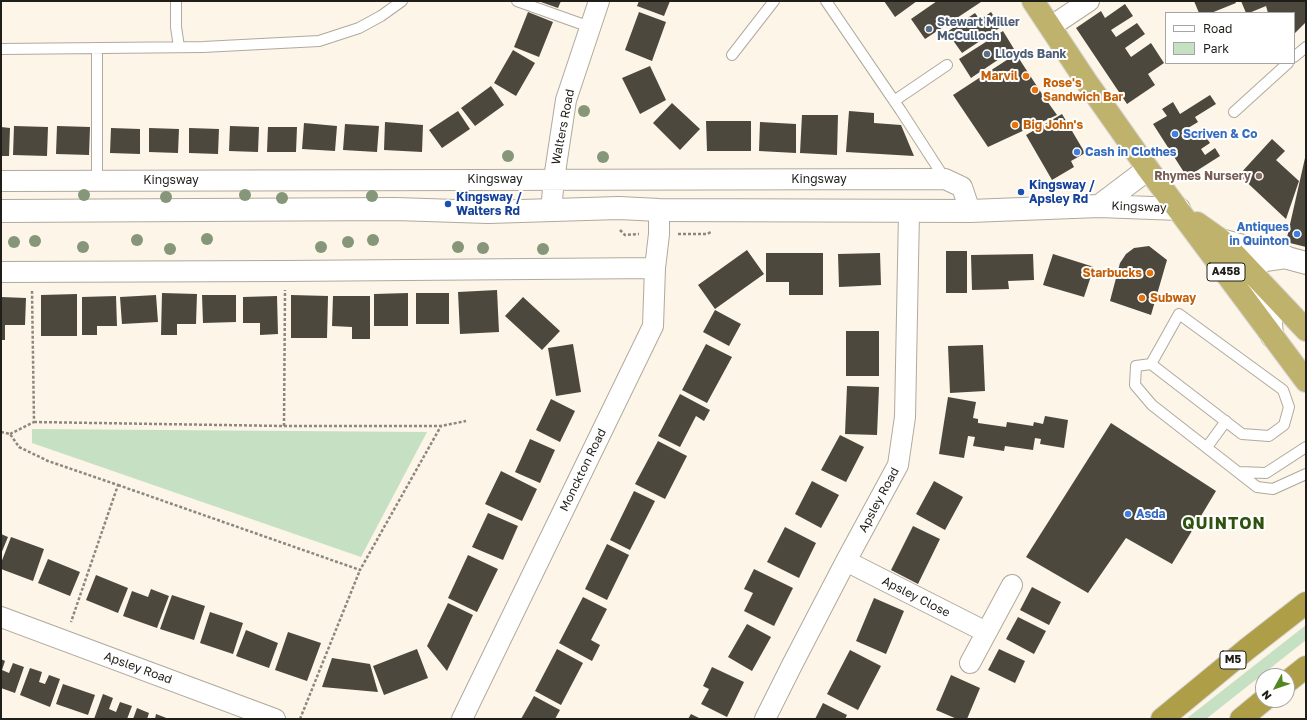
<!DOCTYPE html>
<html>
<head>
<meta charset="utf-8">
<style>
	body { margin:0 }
	#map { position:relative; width:1307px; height:720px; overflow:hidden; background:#fcf5e8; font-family:"Golos Text",sans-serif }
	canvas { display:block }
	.frame { position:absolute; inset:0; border:2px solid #201e19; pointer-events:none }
	.legend { position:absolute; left:1165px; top:12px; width:130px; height:52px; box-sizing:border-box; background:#fff; border:1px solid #a6a5a3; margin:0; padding:5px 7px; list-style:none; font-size:12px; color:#201e19 }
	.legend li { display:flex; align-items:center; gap:8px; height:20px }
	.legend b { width:20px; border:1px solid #a6a5a3 }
	.north { position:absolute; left:1255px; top:668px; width:40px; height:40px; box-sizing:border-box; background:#fff; border:1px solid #a6a5a3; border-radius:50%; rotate:230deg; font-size:11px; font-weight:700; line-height:16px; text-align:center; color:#201e19 }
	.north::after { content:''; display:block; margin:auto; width:14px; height:18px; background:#538821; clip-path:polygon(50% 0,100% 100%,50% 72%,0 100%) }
</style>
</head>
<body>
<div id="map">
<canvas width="1307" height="720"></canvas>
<div class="frame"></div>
<ul class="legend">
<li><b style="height:5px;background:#fff"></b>Road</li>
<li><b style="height:11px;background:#c6e0c3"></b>Park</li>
</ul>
<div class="north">N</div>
</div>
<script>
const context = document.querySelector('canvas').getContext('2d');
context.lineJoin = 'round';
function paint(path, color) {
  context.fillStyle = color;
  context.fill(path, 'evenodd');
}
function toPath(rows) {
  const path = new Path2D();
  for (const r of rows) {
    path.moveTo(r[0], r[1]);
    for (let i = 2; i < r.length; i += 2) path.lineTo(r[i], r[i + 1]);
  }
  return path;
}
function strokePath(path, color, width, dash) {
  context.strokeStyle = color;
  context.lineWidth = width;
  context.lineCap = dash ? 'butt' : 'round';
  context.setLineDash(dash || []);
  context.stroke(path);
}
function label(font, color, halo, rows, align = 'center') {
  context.font = font + ' "Golos Text",sans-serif';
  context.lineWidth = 4;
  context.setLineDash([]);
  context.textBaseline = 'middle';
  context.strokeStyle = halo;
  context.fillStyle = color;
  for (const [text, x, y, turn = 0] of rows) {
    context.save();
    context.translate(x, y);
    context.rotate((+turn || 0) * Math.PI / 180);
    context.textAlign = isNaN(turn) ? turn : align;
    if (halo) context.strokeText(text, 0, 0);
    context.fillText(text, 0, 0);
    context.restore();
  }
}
const green = toPath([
	[32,429,427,432,361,557,32,443],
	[1306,625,1306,640,1206,719,1186,719]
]);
const building = toPath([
	[538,1,561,1,558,8],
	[639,1,670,1,664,16,637,6],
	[884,1,917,1,895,17],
	[937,1,980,1,981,2,925,39,911,19],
	[1194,1,1235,1,1236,3,1211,13,1199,13],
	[1241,1,1306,1,1306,22,1294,34,1294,13,1268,13,1266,6,1249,13,1246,13],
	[1125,4,1133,16,1111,30,1116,37,1137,23,1145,34,1125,48,1131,57,1151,43,1164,63,1148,74,1155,85,1127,104,1076,28,1101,11,1105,18],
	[528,12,553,22,539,57,514,47],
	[639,12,666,22,652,61,625,50],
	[991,12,1001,27,962,53,947,32,975,13,980,20],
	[1003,31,1014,49,971,78,959,59],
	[513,50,535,63,516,96,494,83],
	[1016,54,1042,94,1057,115,988,147,953,95],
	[650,66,666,100,640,114,622,78],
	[491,86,504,105,475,126,461,108],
	[1210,95,1216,104,1195,117,1198,122,1188,128,1193,137,1202,131,1210,143,1201,149,1205,155,1215,148,1220,156,1187,177,1153,124,1167,116,1162,109,1173,102,1180,114],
	[672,103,700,129,680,150,653,123],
	[458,111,470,129,442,148,429,130],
	[849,111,874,113,874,123,901,125,914,156,846,152],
	[1062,114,1085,153,1071,161,1074,167,1052,180,1026,135],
	[802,115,838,115,837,155,800,153],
	[706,121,751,121,751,151,707,151],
	[385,122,423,125,422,152,384,150],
	[760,122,796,124,796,153,759,151],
	[304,123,337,126,335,151,302,149],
	[345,124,379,126,377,152,343,150],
	[14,126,48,127,47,156,13,155],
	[57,126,90,127,89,155,56,154],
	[230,126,259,127,258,152,229,151],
	[1,127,10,128,9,156,1,156],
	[268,127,297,127,296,152,267,152],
	[111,128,140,129,140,154,110,153],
	[149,128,179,129,178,153,149,152],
	[189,128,219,129,218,154,189,153],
	[1272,139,1285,151,1276,160,1299,181,1286,219,1239,175],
	[1305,158,1306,158,1306,247,1286,242],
	[1149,246,1167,260,1151,315,1110,301,1120,263,1126,254,1134,248],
	[747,250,764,274,715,309,698,285],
	[946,251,967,251,967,293,946,293],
	[766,253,823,253,823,295,789,295,789,282,766,282],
	[880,253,881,285,839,287,838,254],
	[1033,254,1034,280,1008,281,1009,289,972,290,971,255],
	[1053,254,1094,267,1084,297,1043,285],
	[497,290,499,332,460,334,458,292],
	[162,293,197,294,196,324,177,324,177,335,161,335],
	[408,293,408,326,374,326,374,294],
	[416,293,449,293,449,324,416,324],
	[77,294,77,336,41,336,41,295],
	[156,295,158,322,122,324,120,297],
	[202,295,236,295,236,322,203,323],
	[291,295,328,296,327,338,291,338],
	[116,296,117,326,97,326,97,335,82,335,82,297],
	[277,296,278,334,260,335,260,323,243,323,243,297],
	[333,296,370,296,370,339,352,339,352,327,332,326],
	[1,297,26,298,25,325,5,325,5,340,1,340],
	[523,297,560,331,542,350,505,316],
	[715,310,741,324,729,346,703,332],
	[846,331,879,331,879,376,846,376],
	[573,344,581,392,556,396,548,348],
	[706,344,732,357,707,403,682,390],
	[983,345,985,391,950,393,948,346],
	[847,386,879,387,877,435,845,434],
	[680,394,710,410,704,421,696,416,680,447,658,436],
	[948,397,976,402,973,418,978,419,978,423,1006,427,1007,422,1033,426,1034,422,1043,424,1045,416,1068,420,1064,448,1040,444,1041,439,1035,438,1033,450,1005,446,1004,451,973,446,975,437,968,436,964,458,939,454],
	[551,399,575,411,560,442,536,430],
	[1111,423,1216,491,1172,564,1126,538,1088,593,1026,557],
	[840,435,864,447,846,482,821,470],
	[530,439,555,450,540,483,515,472],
	[658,441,687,456,665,499,635,484],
	[501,471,537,489,522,521,485,504],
	[812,481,839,495,821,528,795,514],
	[934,481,963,497,945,530,916,514],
	[634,491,655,501,630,550,610,540],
	[488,513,518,526,503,560,472,547],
	[913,526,940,539,918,584,891,570],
	[785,527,816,543,799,578,767,562],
	[1,534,8,537,1,554],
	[11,537,44,549,33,581,1,569,1,563],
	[607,544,629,555,607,600,585,589],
	[468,555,498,569,477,612,448,598],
	[48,559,80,572,70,596,38,583],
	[754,569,793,588,774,626,744,611,753,593,744,589],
	[96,575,128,588,118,613,86,600],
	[1032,587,1061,602,1049,625,1020,610],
	[151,589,169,596,157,628,123,616,132,591,148,597],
	[172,595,205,606,194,640,160,629],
	[583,597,607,609,591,640,600,645,592,661,559,643],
	[874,598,904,611,886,654,856,641],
	[448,603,473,615,447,671,427,646],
	[210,612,243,623,233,654,200,643],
	[1018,617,1046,631,1034,654,1006,639],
	[747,624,771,637,752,671,728,657],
	[246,630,278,643,269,668,236,656],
	[288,632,321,643,307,681,275,670],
	[417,649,428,678,384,695,373,666],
	[557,649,583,663,561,705,535,691],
	[999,649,1025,661,1015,683,988,670],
	[850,650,881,666,858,710,827,694],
	[332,658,370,664,378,692,322,687],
	[1,659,5,661,2,670,9,673,13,663,24,667,15,693,1,688],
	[712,667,744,682,727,717,701,704,709,689,703,686],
	[30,668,42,672,39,682,45,684,49,675,60,679,50,707,20,695],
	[951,675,980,688,967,719,957,719,936,710],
	[63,684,95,695,88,715,56,704],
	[103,694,113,698,109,709,116,712,120,702,132,706,127,719,94,719],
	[534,696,560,710,555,719,521,719],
	[823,703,847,715,845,719,815,719],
	[137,708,149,713,147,719,133,719],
	[156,714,169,719,155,719],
	[691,714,701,719,688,719]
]);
const path = toPath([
	[620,230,625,235,639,234],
	[678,234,707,234,711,232],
	[34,422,284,426,441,426,466,421],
	[284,426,285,290],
	[1,432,10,434,19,447,48,461,118,485,71,622],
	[10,434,34,422,32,291],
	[118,485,360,570,441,426],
	[300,719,360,570]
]);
const service = toPath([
	[176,1,176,27,179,47],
	[517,1,590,27],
	[826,1,901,111,945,179],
	[97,48,97,180],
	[1,49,203,47,319,41,359,28,381,16,402,1],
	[732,55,774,1],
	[1294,57,1306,47],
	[894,101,947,65],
	[1234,112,1288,63],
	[1151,364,1179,314,1283,390,1289,407,1284,425,1269,436,1242,434,1151,364,1136,366,1135,385,1152,405,1257,487,1273,489,1306,474],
	[1207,447,1226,421],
	[1239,472,1266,473,1306,447]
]);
const minor = toPath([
	[1050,27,1089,1],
	[1,181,945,179,962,187,970,211],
	[551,210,554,179,566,100,599,1],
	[1,272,285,271,655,268],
	[846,561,986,632],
	[1,617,275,719],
	[970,663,1012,585],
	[462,719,653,326,655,268,659,234,659,210],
	[765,719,792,665,846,561,898,465,905,417,909,212]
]);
const tertiary = toPath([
	[1099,206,1148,169],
	[1,211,395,209,488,212,619,208,659,210,970,211,1099,206,1179,209]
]);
const secondary = toPath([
	[1221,240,1306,263],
	[1272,336,1270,311,1250,289,1252,268,1265,260,1286,257]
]);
const trunk = toPath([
	[1033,1,1086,81,1148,169,1306,381],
	[1197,223,1221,240,1306,330]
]);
const motorway = toPath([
	[1287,682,1306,667],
	[1162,719,1247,649,1306,603],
	[1241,719,1264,700]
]);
const trees = [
	[584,111],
	[508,156],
	[603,157],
	[84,195],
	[245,195],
	[372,196],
	[166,197],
	[282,198],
	[207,239],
	[137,240],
	[373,240],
	[35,241],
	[14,242],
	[348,242],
	[83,247],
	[321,247],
	[458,247],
	[483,248],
	[170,249],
	[543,249]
];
const markers = [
	[929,29,4,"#5c6f8a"],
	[987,54,4,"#5c6f8a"],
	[1026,76,4,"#e8710a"],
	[1035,90,4,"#e8710a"],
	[1015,125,4,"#e8710a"],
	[1175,134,4,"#3f7fe0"],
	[1077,152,4,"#3f7fe0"],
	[1259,176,4,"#8d6e63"],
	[1021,192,4,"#1a4fb4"],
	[448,204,4,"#1a4fb4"],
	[1297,234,4,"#3f7fe0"],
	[1150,273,4,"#e8710a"],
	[1142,298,4,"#e8710a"],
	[1128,514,4,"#3f7fe0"]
];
const shields = [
	[1226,272,38],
	[1233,660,26]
];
const shieldNames = [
	["A458",1226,272],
	["M5",1233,660]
];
const serviceNames = [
	["Stewart Miller",937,22],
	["McCulloch",937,36],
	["Lloyds Bank",995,54]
];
const foodNames = [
	["Marvil",1018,76,"right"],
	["Rose's",1043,83],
	["Sandwich Bar",1043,97],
	["Big John's",1023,125],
	["Starbucks",1142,273,"right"],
	["Subway",1150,298]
];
const streetNames = [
	["Walters Road",563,127,-79],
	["Kingsway",495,179],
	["Kingsway",819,179],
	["Kingsway",171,180],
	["Kingsway",1139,207,2],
	["Monckton Road",583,470,-64],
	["Apsley Road",879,500,-62],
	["Apsley Close",916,597,27],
	["Apsley Road",138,668,20]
];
const shopNames = [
	["Scriven & Co",1183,134],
	["Cash in Clothes",1085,152],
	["Antiques",1289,227,"right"],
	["in Quinton",1289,241,"right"],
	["Asda",1136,514]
];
const educationNames = [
	["Rhymes Nursery",1251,176]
];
const transitNames = [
	["Kingsway /",1029,185],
	["Apsley Rd",1029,199],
	["Kingsway /",456,197],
	["Walters Rd",456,211]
];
const districtNames = [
	["QUINTON",1224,524]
];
paint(green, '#c6e0c3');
paint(building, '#4d483d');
strokePath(service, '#b0a99d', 12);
strokePath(minor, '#b0a99d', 22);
strokePath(tertiary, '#b0a99d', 24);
strokePath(secondary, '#b0a99d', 24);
strokePath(trunk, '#d7d6d6', 24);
strokePath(motorway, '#d7d6d6', 24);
strokePath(path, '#8c887f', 2.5, [3, 2]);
strokePath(service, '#fff', 10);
strokePath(minor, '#fff', 20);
strokePath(tertiary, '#fff', 22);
strokePath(secondary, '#fff', 22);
strokePath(trunk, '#beb26c', 22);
strokePath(motorway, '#ae9e48', 22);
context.fillStyle = '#859679';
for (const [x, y] of trees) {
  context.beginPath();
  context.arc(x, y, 6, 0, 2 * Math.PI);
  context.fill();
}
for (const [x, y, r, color] of markers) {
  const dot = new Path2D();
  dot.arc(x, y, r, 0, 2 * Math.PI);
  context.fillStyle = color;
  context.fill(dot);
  strokePath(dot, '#fff', 1.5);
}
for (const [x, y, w] of shields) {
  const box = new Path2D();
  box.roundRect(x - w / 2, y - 9, w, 18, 3);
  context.fillStyle = '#fff';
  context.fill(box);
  strokePath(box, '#201e19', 1);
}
label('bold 11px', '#201e19', null, shieldNames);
label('bold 12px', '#4e5e75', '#fff', serviceNames, 'left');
label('bold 12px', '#c56008', '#fff', foodNames, 'left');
label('12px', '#201e19', '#fff', streetNames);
label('bold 12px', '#366cbe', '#fff', shopNames, 'left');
label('bold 12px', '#785e54', '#fff', educationNames, 'right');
label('bold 12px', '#164399', '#fff', transitNames, 'left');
context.letterSpacing = '1px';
label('bold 16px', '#305210', '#fff', districtNames);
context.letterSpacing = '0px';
</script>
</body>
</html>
